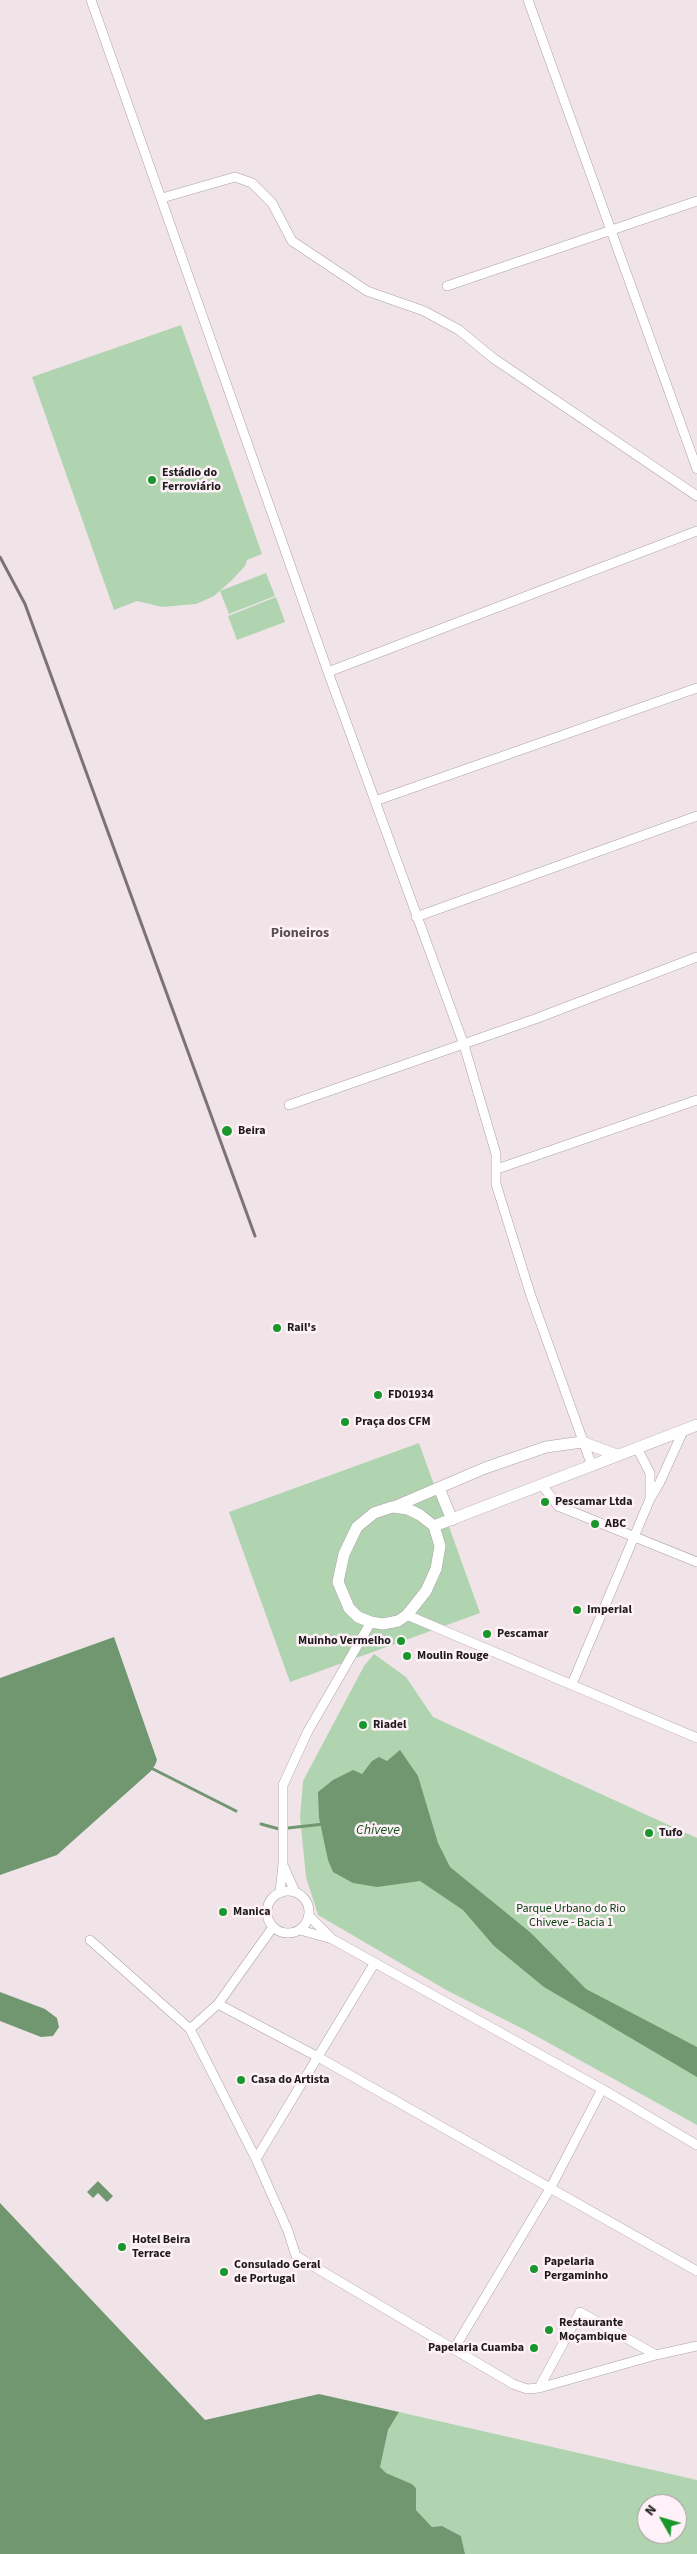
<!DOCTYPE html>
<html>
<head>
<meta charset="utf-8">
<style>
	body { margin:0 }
	#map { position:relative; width:697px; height:2554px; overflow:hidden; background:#f1e4e9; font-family:"Source Sans 3",sans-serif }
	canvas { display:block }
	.north { position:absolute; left:637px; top:2494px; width:50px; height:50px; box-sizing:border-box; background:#fef1f7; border:1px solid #a49b9f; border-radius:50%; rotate:308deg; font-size:14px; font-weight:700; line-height:20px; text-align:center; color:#1e1a1c }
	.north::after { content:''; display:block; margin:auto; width:18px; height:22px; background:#18982c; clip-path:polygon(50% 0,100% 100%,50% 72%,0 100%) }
</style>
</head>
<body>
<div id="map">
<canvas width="697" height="2554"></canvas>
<div class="north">N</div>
</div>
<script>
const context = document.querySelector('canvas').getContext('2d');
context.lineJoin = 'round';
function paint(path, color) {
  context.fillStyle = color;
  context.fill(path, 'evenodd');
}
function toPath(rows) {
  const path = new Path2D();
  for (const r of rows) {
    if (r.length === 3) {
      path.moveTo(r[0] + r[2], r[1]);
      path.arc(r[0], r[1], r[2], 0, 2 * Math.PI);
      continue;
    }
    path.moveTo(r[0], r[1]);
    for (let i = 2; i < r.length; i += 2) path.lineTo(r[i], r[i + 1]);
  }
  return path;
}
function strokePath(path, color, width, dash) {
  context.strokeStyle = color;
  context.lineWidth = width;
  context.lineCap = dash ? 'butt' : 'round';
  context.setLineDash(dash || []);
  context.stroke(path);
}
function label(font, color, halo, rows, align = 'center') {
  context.font = font + ' "Source Sans 3",sans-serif';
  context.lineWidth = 5;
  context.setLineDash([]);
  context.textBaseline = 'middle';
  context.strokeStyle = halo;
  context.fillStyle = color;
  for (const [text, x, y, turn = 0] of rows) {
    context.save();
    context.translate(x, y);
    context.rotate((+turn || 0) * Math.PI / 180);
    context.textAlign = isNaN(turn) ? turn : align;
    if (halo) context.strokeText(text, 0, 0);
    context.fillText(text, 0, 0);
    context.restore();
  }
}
const green = toPath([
	[181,325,262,554,247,560,245,566,232,580,214,596,196,604,162,607,137,601,114,610,32,377],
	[266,573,275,596,229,614,220,591],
	[276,597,285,622,237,640,228,616],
	[419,1443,480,1613,290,1682,229,1512],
	[374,1654,406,1677,433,1717,697,1838,697,2125,529,2032,448,1991,318,1915,306,1877,300,1817,303,1781,364,1666],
	[399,2412,697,2480,697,2554,465,2554,461,2536,442,2526,432,2527,416,2510,416,2488,412,2484,385,2473,379,2467,388,2430],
	[647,2504,677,2504,677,2534,647,2534]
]);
const water = toPath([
	[114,1637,157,1760,155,1765,151,1771,57,1855,0,1875,0,1678],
	[400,1750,418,1776,438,1843,450,1867,531,1933,586,1989,697,2047,697,2077,544,1987,494,1946,463,1910,420,1881,377,1887,353,1883,333,1872,328,1860,319,1818,318,1792,333,1780,353,1770,362,1774,372,1761,379,1757,387,1761],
	[0,1992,45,2009,57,2018,59,2027,53,2036,41,2037,0,2021],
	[98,2181,113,2196,107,2202,98,2193,93,2198,87,2192],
	[0,2203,205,2420,319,2394,399,2412,388,2430,380,2467,386,2473,412,2484,416,2488,416,2510,432,2527,442,2526,461,2536,465,2554,0,2554]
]);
const stream = toPath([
	[153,1769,236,1811],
	[261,1824,279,1829,324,1824]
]);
const street = toPath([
	[91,0,328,672,464,1045,496,1154,496,1184,531,1296,592,1466],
	[528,0,697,469],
	[162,198,235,177,252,183,272,203,292,241,367,291,424,311,459,330,493,358,697,496],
	[447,286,697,201],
	[328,672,697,531],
	[375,801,697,688],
	[416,917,697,816],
	[289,1105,535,1019,697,957],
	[497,1169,697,1100],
	[637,1448,650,1473,650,1498],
	[542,1485,558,1506,697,1562],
	[407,1615,697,1738],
	[572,1684,650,1499,660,1482,684,1429],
	[284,1867,295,1892],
	[288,1912,21],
	[280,1893,283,1864,283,1785,308,1731,371,1622],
	[309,1916,330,1937],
	[300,1930,332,1939,602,2089,697,2145],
	[90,1940,190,2029,256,2159,288,2231,296,2256,513,2384,527,2389,539,2388,656,2355,697,2346],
	[218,2004,318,2057,697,2271],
	[190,2029,218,2004,273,1927],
	[256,2159,374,1964],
	[454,2349,551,2187,602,2089],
	[539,2388,580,2312,656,2355]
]);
const secondary = toPath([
	[439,1488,452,1520],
	[392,1507,408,1509,420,1515,434,1526,440,1546,436,1569,426,1591,407,1615,398,1621,383,1624,371,1622,358,1617,349,1608,338,1582,344,1554,357,1527,374,1513,392,1507],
	[394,1507,485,1468,546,1447,582,1442,617,1455],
	[434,1526,697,1425]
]);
const rail = toPath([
	[0,557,25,604,255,1236]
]);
const markers = [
	[152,480,5,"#18982c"],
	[227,1131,6,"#18982c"],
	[277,1328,5,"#18982c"],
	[378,1395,5,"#18982c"],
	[345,1422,5,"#18982c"],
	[545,1502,5,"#18982c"],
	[595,1524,5,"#18982c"],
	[577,1610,5,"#18982c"],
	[487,1634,5,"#18982c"],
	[401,1641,5,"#18982c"],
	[407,1656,5,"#18982c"],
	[363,1725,5,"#18982c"],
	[649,1833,5,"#18982c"],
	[223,1912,5,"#18982c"],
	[241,2080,5,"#18982c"],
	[122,2247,5,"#18982c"],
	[534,2269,5,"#18982c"],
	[224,2272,5,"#18982c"],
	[549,2330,5,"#18982c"],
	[534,2348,5,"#18982c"]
];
const poiNames = [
	["Estádio do",162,473],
	["Ferroviário",162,487],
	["Beira",238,1131],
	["Rail's",287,1328],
	["FD01934",388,1395],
	["Praça dos CFM",355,1422],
	["Pescamar Ltda",555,1502],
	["ABC",605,1524],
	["Imperial",587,1610],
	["Pescamar",497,1634],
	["Muinho Vermelho",391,1641,"right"],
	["Moulin Rouge",417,1656],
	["Riadel",373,1725],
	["Tufo",659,1833],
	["Manica",233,1912],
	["Casa do Artista",251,2080],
	["Hotel Beira",132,2240],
	["Terrace",132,2254],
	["Papelaria",544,2262],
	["Pergaminho",544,2276],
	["Consulado Geral",234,2265],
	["de Portugal",234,2279],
	["Restaurante",559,2323],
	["Moçambique",559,2337],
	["Papelaria Cuamba",524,2348,"right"]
];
const parkNames = [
	["Parque Urbano do Rio",571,1909],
	["Chiveve - Bacia 1",571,1923]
];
const neighbourhoodNames = [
	["Pioneiros",300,934]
];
const waterNames = [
	["Chiveve",378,1831]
];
paint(green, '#b0d4af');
paint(water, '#709770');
strokePath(stream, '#709770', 3);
strokePath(street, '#ada1a6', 10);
strokePath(secondary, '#ada1a6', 12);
strokePath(street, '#fff', 9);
strokePath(secondary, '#fff', 11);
strokePath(rail, '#7b7376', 3);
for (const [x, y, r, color] of markers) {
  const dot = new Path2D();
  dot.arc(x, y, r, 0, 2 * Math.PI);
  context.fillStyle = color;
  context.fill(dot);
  strokePath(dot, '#fef1f7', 2);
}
label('bold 12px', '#1e1a1c', '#fef1f7', poiNames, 'left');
label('12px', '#003e08', '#fef1f7', parkNames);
label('bold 14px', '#594f53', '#fef1f7', neighbourhoodNames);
label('italic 14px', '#1b5420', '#fef1f7', waterNames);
</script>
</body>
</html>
